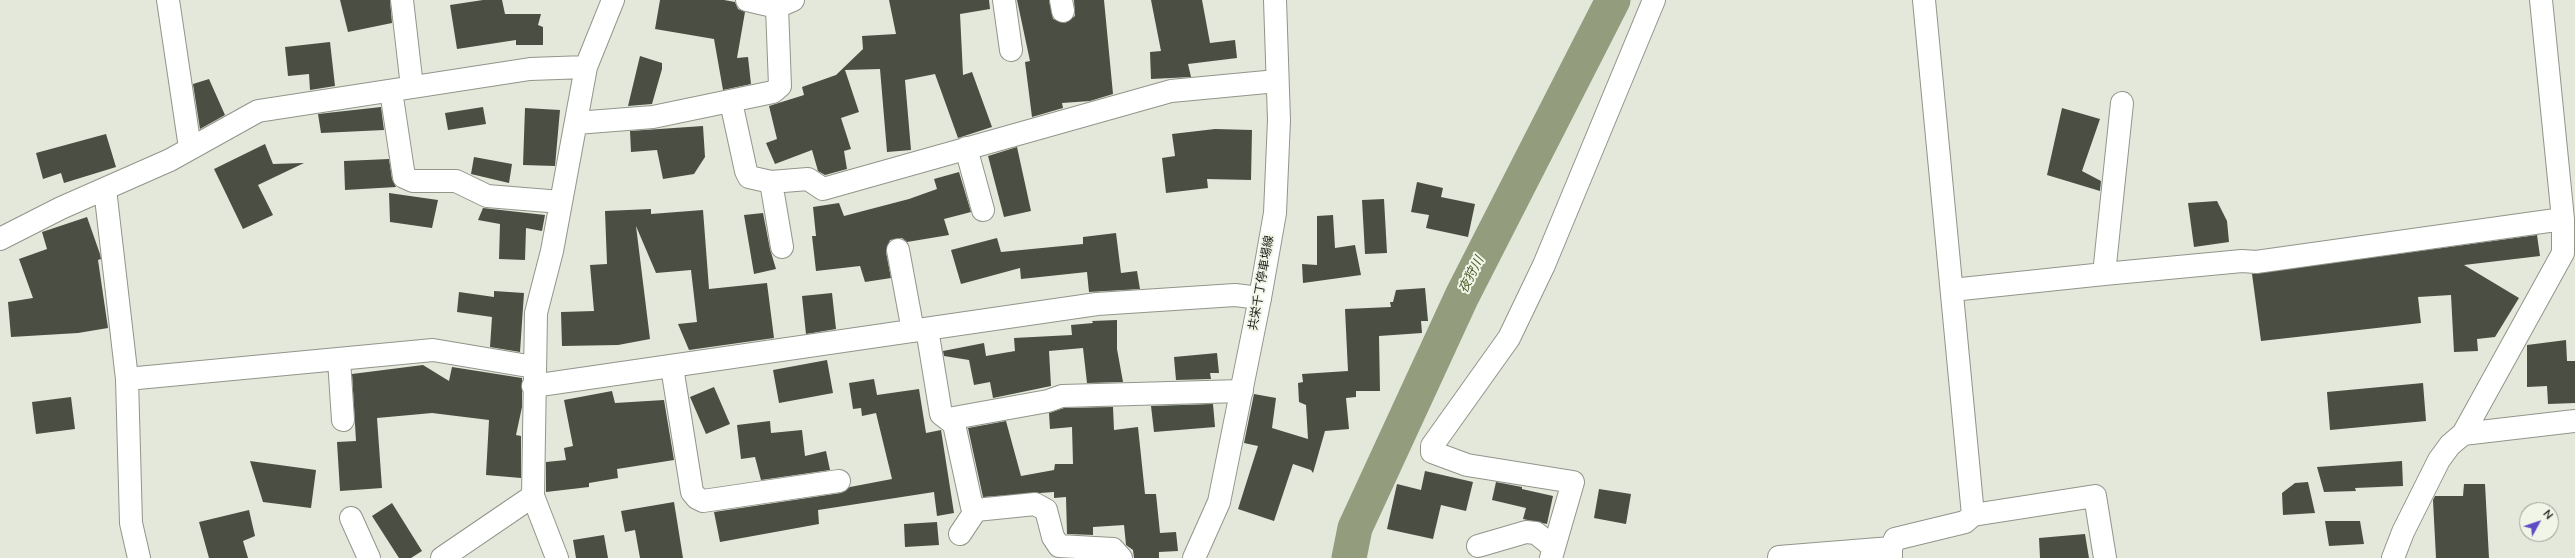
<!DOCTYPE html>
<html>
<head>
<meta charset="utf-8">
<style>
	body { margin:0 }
	#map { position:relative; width:2575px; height:558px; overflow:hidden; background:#e3e8db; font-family:"Nunito Sans",sans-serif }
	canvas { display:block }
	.north { position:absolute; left:2519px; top:502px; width:40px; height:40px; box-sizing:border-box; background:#f1f5e8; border:1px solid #9b9f95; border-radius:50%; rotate:50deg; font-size:11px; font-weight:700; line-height:16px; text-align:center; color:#1b1d18 }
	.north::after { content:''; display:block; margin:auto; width:14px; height:18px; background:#5e4cc5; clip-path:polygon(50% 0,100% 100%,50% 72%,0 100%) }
</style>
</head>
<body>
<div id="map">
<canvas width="2575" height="558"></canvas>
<div class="north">N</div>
</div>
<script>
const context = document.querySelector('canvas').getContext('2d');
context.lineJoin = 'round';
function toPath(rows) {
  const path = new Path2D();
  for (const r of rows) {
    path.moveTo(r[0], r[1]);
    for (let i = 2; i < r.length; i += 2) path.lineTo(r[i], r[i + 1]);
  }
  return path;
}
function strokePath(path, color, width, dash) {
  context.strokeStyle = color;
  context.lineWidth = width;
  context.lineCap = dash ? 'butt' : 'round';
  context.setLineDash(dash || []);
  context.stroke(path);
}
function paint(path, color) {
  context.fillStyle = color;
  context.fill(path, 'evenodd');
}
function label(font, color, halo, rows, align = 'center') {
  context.font = font + ' "Nunito Sans","Noto Sans JP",sans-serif';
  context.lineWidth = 4;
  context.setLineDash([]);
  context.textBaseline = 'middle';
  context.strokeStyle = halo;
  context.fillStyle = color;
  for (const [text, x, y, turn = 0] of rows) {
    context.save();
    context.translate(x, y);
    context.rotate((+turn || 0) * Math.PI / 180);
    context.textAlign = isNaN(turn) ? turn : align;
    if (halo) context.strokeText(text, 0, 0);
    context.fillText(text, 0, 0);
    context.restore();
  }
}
const river = toPath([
	[1349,558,1355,528,1462,296,1613,0]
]);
const building = toPath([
	[340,0,390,0,392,23,348,32],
	[483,0,502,0,505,14,541,14,538,25,543,27,543,45,516,45,516,40,457,49,450,5],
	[660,0,724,0,735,2,738,9,745,12,737,58,748,57,751,84,723,90,714,39,655,29],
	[889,0,989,0,990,9,960,14,963,75,972,72,992,127,958,138,935,74,905,80,911,150,887,152,880,69,845,70,859,112,841,118,851,149,844,151,847,169,825,175,818,171,812,150,775,164,766,143,777,139,769,106,804,95,802,87,836,75,863,49,862,36,896,34],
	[1017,0,1049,0,1053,19,1065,23,1075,16,1074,0,1104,0,1113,94,1090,101,1062,103,1063,108,1032,117,1025,62,1030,61],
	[1151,0,1202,0,1210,43,1235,40,1237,58,1188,64,1191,77,1151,79,1150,52,1161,51],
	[330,42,335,86,310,90,309,74,288,76,285,47],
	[640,56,662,63,662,69,652,104,628,106],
	[209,79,225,115,200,129,193,84],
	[381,107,384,130,321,133,318,114],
	[483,107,486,124,448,130,445,113],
	[525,108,560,110,555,166,523,165],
	[2062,108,2100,119,2082,171,2101,181,2100,191,2047,175],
	[703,126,705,157,694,174,663,179,657,150,631,152,630,131],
	[1215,129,1252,130,1251,180,1207,179,1208,188,1166,193,1162,158,1175,156,1172,134],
	[106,134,116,167,64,183,61,173,43,179,36,153],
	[265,144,273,164,304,163,258,185,273,215,243,229,214,169],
	[1017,147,1031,211,1004,217,988,156],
	[474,157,512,164,509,183,471,174],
	[389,159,392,179,396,187,345,190,344,161],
	[959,172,971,212,944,219,949,235,907,242,902,238,890,240,886,252,891,278,865,282,860,266,816,271,812,236,816,236,813,207,839,203,844,216,909,199,937,189,934,179],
	[1417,182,1443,188,1441,197,1475,204,1468,237,1426,228,1429,215,1411,212],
	[389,193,438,200,432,228,390,222],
	[1384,199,1387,253,1365,254,1362,200],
	[2217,201,2227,221,2229,242,2194,247,2188,203],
	[483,208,545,215,542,231,526,228,525,260,499,259,500,224,478,220],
	[651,209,651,214,703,210,709,289,767,283,774,338,689,350,678,324,697,322,691,270,656,273,636,226,650,339,618,345,562,346,561,312,594,311,590,265,607,264,605,211],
	[763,213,770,249,776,269,754,274,744,215],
	[1333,215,1335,248,1355,245,1361,275,1303,283,1302,264,1317,265,1317,216],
	[87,217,100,254,101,259,98,260,108,328,78,333,11,337,8,302,33,298,19,259,47,249,42,232],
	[1116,233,1121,273,1137,271,1140,289,1089,292,1087,272,1021,279,1020,268,961,284,951,250,997,238,1001,252,1083,244,1083,237],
	[2537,235,2540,256,2464,265,2519,298,2495,337,2477,339,2478,351,2454,352,2451,295,2418,297,2421,323,2261,341,2252,274],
	[1425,288,1428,321,1421,321,1422,333,1379,336,1380,391,1356,391,1356,397,1346,398,1349,429,1325,431,1313,473,1311,470,1293,464,1274,521,1238,509,1258,446,1244,443,1254,394,1276,398,1272,428,1308,439,1306,405,1299,402,1298,383,1303,382,1302,374,1348,371,1345,309,1391,307,1390,302,1393,302,1396,290],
	[494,291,524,293,520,352,490,347,492,317,457,312,459,292,494,297],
	[832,293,836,329,806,334,802,296],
	[1117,320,1117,349,1123,382,1087,383,1083,348,1049,351,1051,386,993,398,990,382,974,385,969,360,944,356,943,351,984,343,986,356,1015,351,1014,338,1072,335,1071,325,1093,323,1092,321],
	[2566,340,2567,361,2575,361,2575,403,2548,404,2547,386,2527,387,2527,345],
	[1217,353,1219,373,1210,373,1211,379,1176,380,1174,357],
	[827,360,833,393,779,403,773,370],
	[423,365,449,381,452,367,522,378,522,407,516,435,521,436,521,478,486,475,489,420,432,413,377,418,382,488,340,491,337,442,356,441,352,374],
	[874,379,877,395,919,389,926,433,941,430,954,513,937,516,934,492,818,510,819,524,720,542,714,512,841,493,850,487,892,479,876,413,862,416,861,408,853,409,849,383],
	[2423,383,2426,421,2330,430,2327,392],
	[714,387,730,424,706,434,690,397],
	[612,391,615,403,664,400,674,460,617,469,618,478,589,483,589,487,546,492,546,462,566,460,564,448,573,446,564,400],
	[71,397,75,429,36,434,32,402],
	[1213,404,1215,427,1154,432,1151,406],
	[1113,407,1114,430,1138,427,1145,494,1156,494,1160,533,1176,532,1178,551,1159,552,1159,558,1134,558,1133,550,1126,545,1124,525,1093,527,1093,535,1067,534,1066,497,1054,498,1054,492,983,497,968,428,1006,421,1021,476,1054,470,1055,464,1073,464,1072,427,1050,429,1049,413,1064,408],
	[770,421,771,433,802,430,805,456,826,451,830,470,761,480,755,457,741,459,737,425],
	[250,461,316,470,311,508,263,502],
	[2402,461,2403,486,2355,488,2356,491,2324,492,2317,467],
	[1425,471,1473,482,1466,511,1441,505,1433,539,1387,529,1397,484,1421,490],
	[1496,482,1522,487,1522,489,1553,496,1547,524,1523,519,1526,508,1492,500],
	[2308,482,2315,513,2283,515,2282,493,2295,483],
	[2464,484,2485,484,2489,558,2436,558,2433,500,2435,496,2463,496],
	[1599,489,1631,494,1626,524,1594,518],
	[674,502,683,558,640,558,635,530,625,532,621,511],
	[392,503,422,551,411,558,399,558,372,516],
	[249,510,255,536,243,541,248,558,209,558,199,522],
	[2325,521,2360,521,2364,544,2329,546],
	[937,522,939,545,905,547,904,524],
	[2085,534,2089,558,2040,558,2039,538],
	[604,535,608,558,576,558,573,540]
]);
const minor = toPath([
	[168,0,190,148],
	[402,0,412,87],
	[747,0,777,7,793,0],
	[1004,0,1011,50],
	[1061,0,1063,11],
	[391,91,404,177,413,181,456,181,487,196,561,202],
	[731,102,746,171,749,177,771,182,808,179,823,189,1171,91,1277,81],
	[576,123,653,117,773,92,780,86,777,7],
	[966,148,983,210],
	[771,182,782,247],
	[105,189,127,379,131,523,139,558],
	[0,239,61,208,170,160,258,111,530,69,586,67],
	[898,250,913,331],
	[2104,274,2122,103],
	[1952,290,2104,274,2242,261,2256,262,2563,219],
	[927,329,941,414,954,424,972,507,976,510,1035,504,1046,510,1053,537,1059,546,1113,549,1121,558],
	[339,360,343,420],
	[672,367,692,492,697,498,703,501,839,481],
	[127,379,433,350,534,367],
	[533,386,1097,304,1235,295,1260,298],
	[948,419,1048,401,1062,396,1242,391],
	[2463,434,2563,253,2563,219,2541,0],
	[1973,515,2095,496,2105,558],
	[351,518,369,558],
	[960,534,976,510],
	[1478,546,1526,532,1536,533,1553,547],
	[1779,557,1891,548],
	[442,558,533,496],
	[557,558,533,496,536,313,552,251,586,67,613,0],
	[1551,558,1573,482,1467,465,1432,452,1432,446,1509,338,1544,265,1654,0],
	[1891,558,1891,548,1895,539,1965,522,1973,515,1924,0],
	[2393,558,2403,532,2439,460,2450,445,2463,434,2575,421]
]);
const major = toPath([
	[1194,558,1219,502,1260,298,1275,213,1279,120,1275,0]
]);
const streetNames = [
	["共栄千丁停車場線",1262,283,-80]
];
const waterNames = [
	["夜狩川",1472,275,-63]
];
strokePath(river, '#939d7e', 35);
paint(building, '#4a4e43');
strokePath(minor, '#91958a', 24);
strokePath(major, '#91958a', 24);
strokePath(minor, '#fff', 22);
strokePath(major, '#fff', 22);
label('12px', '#1b1d18', '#f1f5e8', streetNames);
label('italic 13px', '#4d5a28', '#f1f5e8', waterNames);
</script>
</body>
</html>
